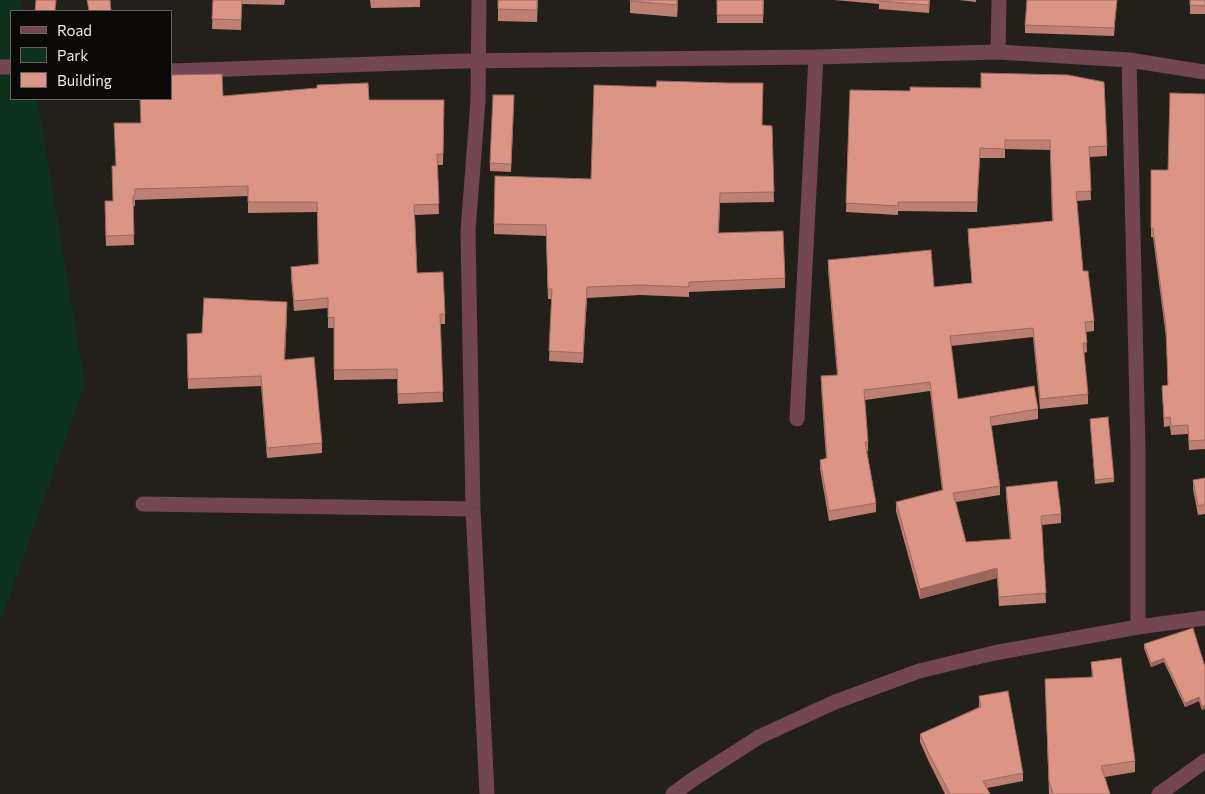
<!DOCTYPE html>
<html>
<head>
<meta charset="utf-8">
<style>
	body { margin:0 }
	#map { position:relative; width:1205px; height:794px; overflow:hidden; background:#231f1a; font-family:Commissioner,sans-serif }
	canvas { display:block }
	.legend { position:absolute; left:10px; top:10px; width:162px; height:90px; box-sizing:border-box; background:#0b0907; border:1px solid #656361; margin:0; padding:6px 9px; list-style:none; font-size:15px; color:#edeae7 }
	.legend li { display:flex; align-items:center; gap:10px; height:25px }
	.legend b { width:25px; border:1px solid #656361 }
</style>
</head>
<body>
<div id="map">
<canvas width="1205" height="794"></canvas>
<ul class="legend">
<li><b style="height:6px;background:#744553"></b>Road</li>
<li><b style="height:14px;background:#0c321d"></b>Park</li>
<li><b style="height:14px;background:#dc9585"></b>Building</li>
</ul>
</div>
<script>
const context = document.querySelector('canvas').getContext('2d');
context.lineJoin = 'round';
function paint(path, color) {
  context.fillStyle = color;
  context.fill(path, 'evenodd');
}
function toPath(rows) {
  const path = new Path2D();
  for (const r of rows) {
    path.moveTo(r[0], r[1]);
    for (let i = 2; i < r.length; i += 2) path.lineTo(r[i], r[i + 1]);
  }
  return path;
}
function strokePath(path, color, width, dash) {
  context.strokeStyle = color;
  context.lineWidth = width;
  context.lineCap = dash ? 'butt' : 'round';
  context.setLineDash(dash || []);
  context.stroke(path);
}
const green = toPath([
	[0,0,21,0,23,11,11,11,11,99,37,99,85,384,2,617,0,617]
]);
const minor = toPath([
	[479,0,478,101,468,231,473,509,487,794],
	[998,52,999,0],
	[1129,60,1138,450,1138,627],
	[0,67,11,67],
	[171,71,461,61,816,57,998,52,1129,60,1205,72],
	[797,419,816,57],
	[143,504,473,509],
	[673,794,692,780,759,737,835,702,919,671,994,653,1138,627,1205,618],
	[1159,794,1205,761]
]);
const wall = toPath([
	[213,0,285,0,284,5,242,4,241,30,212,29],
	[370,0,420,0,420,7,371,8],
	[498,0,538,0,537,22,498,21],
	[630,0,678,0,677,17,630,13],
	[717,0,764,0,763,23,717,23],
	[834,0,930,0,929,13,879,9,879,4],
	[959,0,976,0,976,2],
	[1117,0,1114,36,1025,33,1025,25],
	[1190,0,1205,0,1205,14,1190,14],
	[850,90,1107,146,1107,156,1089,157,1091,200,1077,201,1083,271,1094,321,1094,331,1086,332,1087,352,1084,353,1088,394,1088,404,1040,409,1033,337,951,346,958,399,1038,409,1038,419,991,426,1000,486,1000,495,956,502,966,542,1010,539,1006,496,1006,487,1061,514,1061,523,1042,525,1046,603,999,606,997,578,920,599,896,511,896,502,942,490,930,391,865,400,868,442,868,451,867,452,876,503,876,512,829,521,820,469,820,460,826,458,821,386,821,376,837,375,828,270,828,260,934,287,972,283,968,239,968,229,1052,221,1050,150,1005,149,1005,158,980,158,977,212,898,211,898,215,846,212],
	[1205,94,1205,449,1189,450,1188,434,1171,435,1170,426,1164,427,1162,386,1168,385,1166,337,1153,237,1151,237,1151,170,1168,170],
	[223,96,369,100,444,100,443,165,437,165,439,214,415,215,417,273,445,314,445,324,440,324,443,402,398,404,397,379,334,380,334,328,328,328,328,308,294,311,291,277,291,267,318,264,317,212,248,213,248,196,135,200,135,206,133,206,134,245,106,246,105,211,113,201,115,166],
	[514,103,511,172,490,171,490,163],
	[762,125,772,126,774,202,720,203,719,233,785,278,785,288,689,292,689,297,640,295,587,298,583,363,549,361,552,299,548,299,546,236,494,234,494,224,591,179],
	[287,312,285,360,322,443,322,453,267,458,261,386,188,389,187,344,202,333],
	[1090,423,1114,478,1114,482,1095,484],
	[1205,478,1205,514,1198,515,1193,489,1193,480],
	[1144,644,1205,667,1202,710,1199,701,1185,707,1164,662,1151,667,1144,648],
	[1091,662,1135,761,1135,772,1105,777,1110,794,1049,794,1045,679,1092,678],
	[979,696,1023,773,1023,781,987,788,990,794,945,794,929,762,920,742,920,734,979,707]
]);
const shadedWall = toPath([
	[677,0,678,0,677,17],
	[587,287,587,298,583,363,583,353],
	[287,302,287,312,284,370,284,360],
	[997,568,997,578,920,599,920,589],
	[1164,658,1164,662,1151,667,1151,663],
	[1199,697,1199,701,1185,707,1185,703],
	[1205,705,1205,709,1202,710,1202,706]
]);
const building = toPath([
	[36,0,56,0,55,11,35,11,36,0],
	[87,0,110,0,111,11,89,11,87,0],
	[213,0,242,0,241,20,212,19,213,0],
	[498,0,537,0,537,10,498,9,498,0],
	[630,0,677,0,677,5,630,1,630,0],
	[717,0,763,0,763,15,717,15,717,0],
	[879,0,929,0,929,5,879,1,879,0],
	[1027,0,1117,0,1114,28,1025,25,1027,0],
	[1190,0,1205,0,1205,6,1190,5,1190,0],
	[981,73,1068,75,1104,82,1107,146,1089,147,1091,191,1076,192,1083,271,1088,271,1094,321,1085,322,1087,343,1083,343,1088,394,1040,399,1033,328,950,336,958,399,1034,386,1038,409,990,417,1000,486,953,493,966,542,1011,539,1006,487,1057,481,1061,514,1041,516,1046,593,999,597,997,568,920,589,896,502,943,490,930,382,864,390,868,442,865,442,876,503,829,511,820,460,827,458,821,376,838,375,828,260,931,250,934,287,972,283,968,229,1053,221,1050,140,1005,140,1005,149,980,148,977,202,898,202,898,206,846,203,850,90,910,91,910,87,981,88,981,73],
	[222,74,223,96,317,88,317,85,368,83,369,100,444,100,443,154,437,154,439,204,414,205,417,273,443,272,445,314,440,314,443,392,398,394,397,369,334,370,334,317,328,318,328,298,294,301,291,267,319,264,317,202,248,202,248,186,135,189,135,195,133,196,134,235,106,236,105,201,113,201,112,166,116,166,114,123,141,123,140,99,171,99,171,75,222,74],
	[657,81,729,83,763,83,762,125,772,126,774,192,720,193,718,233,783,231,785,278,689,282,689,287,640,285,587,287,583,353,549,351,552,289,548,289,546,225,494,224,495,176,591,179,594,85,656,87,657,81],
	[1170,93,1205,94,1205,440,1189,441,1188,425,1171,426,1170,417,1164,418,1162,386,1168,385,1166,328,1153,228,1151,228,1151,170,1168,170,1170,93],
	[493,95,514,95,511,164,490,163,493,95],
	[204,298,287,302,284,360,314,357,322,443,267,448,261,376,188,379,187,334,202,333,204,298],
	[1108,417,1114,478,1095,480,1090,419,1108,417],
	[1205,478,1205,504,1198,506,1193,480,1205,478],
	[1193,628,1205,667,1205,705,1202,706,1199,697,1185,703,1164,658,1151,663,1144,644,1193,628],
	[1121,658,1135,761,1101,766,1110,794,1053,794,1049,781,1045,679,1093,677,1091,662,1121,658],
	[1008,691,1023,773,983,781,990,794,950,794,929,754,920,734,981,707,979,696,1008,691]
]);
paint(green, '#0c321d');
strokePath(minor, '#744553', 15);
paint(wall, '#bd8072');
paint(shadedWall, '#9a685d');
paint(building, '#dc9585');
strokePath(building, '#9a685d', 1);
</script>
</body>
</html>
